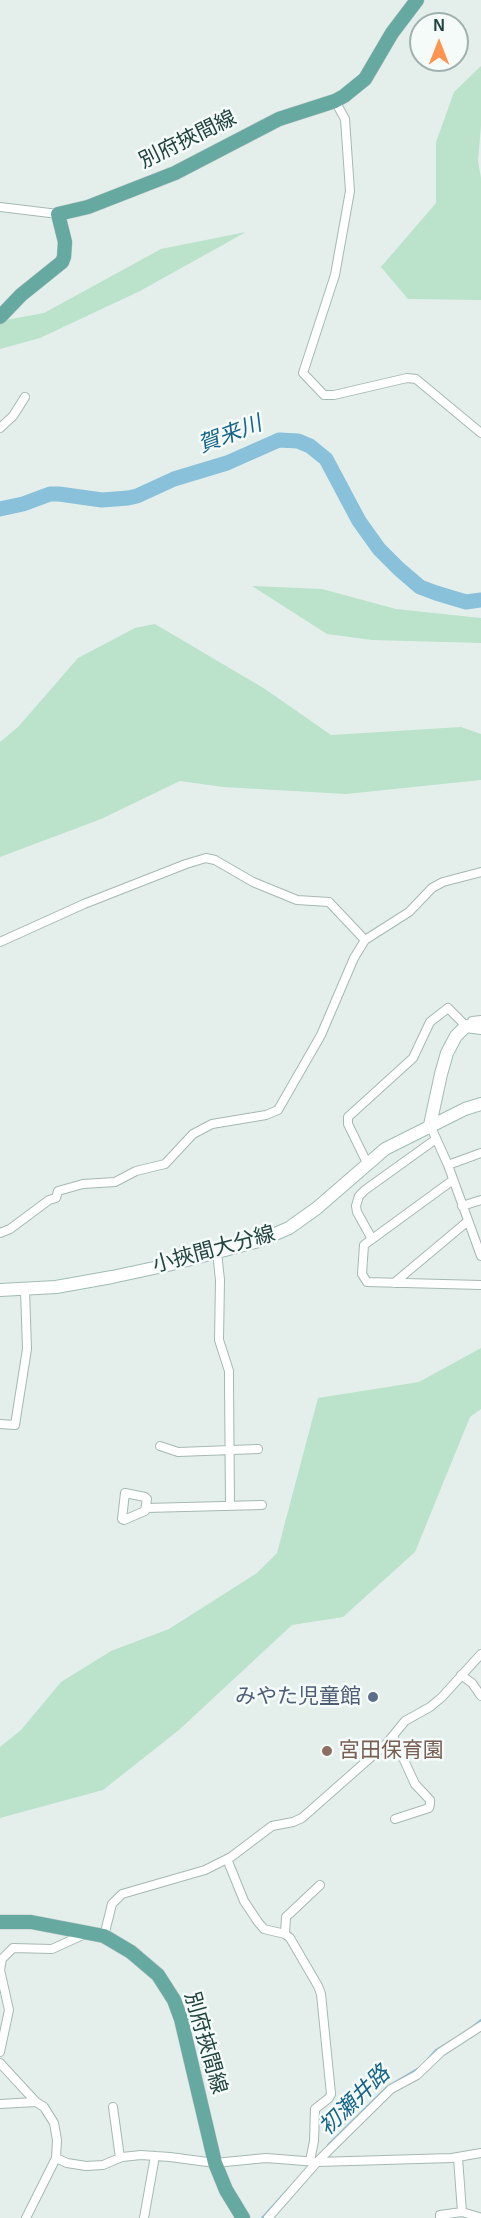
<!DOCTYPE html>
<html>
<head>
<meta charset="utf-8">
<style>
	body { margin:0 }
	#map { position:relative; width:481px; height:2218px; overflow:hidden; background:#e4efec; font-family:Helvetica,sans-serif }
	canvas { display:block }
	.north { position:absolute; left:409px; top:12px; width:60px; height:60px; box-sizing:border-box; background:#f5fbf9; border:2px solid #a0b1ae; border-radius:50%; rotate:0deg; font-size:16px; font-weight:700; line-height:24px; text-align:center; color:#21433e }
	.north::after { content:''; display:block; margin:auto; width:21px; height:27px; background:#ff9452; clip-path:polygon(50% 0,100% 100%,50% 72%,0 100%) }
</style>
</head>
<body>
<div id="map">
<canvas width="481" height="2218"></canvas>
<div class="north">N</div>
</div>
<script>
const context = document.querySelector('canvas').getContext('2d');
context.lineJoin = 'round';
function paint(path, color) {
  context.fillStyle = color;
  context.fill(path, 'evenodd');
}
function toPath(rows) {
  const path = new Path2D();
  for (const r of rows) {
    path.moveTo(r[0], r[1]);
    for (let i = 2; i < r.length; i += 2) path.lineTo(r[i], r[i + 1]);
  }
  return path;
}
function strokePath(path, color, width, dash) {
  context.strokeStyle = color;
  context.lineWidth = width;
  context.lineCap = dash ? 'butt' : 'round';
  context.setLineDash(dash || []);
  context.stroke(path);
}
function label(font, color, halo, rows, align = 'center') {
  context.font = font + ' Helvetica,"Noto Sans JP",sans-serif';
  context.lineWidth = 5;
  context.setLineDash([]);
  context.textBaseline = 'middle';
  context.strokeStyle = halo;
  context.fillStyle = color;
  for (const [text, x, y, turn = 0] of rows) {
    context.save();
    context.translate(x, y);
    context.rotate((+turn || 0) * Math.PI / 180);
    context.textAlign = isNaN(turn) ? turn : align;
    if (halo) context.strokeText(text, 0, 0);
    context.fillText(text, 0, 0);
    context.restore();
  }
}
const green = toPath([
	[481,66,481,126,478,161,481,178,481,300,408,299,381,267,436,203,436,142,454,92],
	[246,232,140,291,40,338,0,349,0,321,44,313,161,249],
	[252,586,322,589,396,609,481,618,481,643,372,640,327,634],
	[155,624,265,689,331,735,461,727,481,734,481,780,346,794,223,787,180,781,101,819,0,857,0,742,18,727,78,658,135,628],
	[481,1348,481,1409,470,1417,415,1552,343,1617,292,1625,179,1730,103,1790,0,1818,0,1747,21,1730,61,1682,111,1651,169,1629,257,1573,277,1553,318,1398,419,1382]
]);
const stream = toPath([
	[471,2028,481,2020],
	[428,2059,436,2050,451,2041],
	[328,2145,387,2087,417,2069],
	[262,2218,290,2187]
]);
const river = toPath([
	[0,509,23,504,50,494,59,494,102,500,128,498,137,496,174,479,227,463,279,440,298,441,310,446,326,459,359,521,379,549,399,569,420,587,436,593,466,602,481,600]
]);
const street = toPath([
	[335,101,345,119,350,191,335,275,303,373,324,395,334,395,407,378,416,379,481,433],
	[0,207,58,214],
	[0,428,13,416,25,397],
	[0,942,84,904,186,864,206,858,215,860,253,882,297,900,329,902,365,940],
	[471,1025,472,1021,481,1020],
	[430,1125,448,1165,481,1256],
	[367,1163,348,1124,348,1117,413,1058,430,1022,448,1008,466,1026],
	[448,1165,481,1153],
	[453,1180,364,1245,362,1274,367,1282,481,1285],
	[462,1206,481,1200],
	[0,1233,10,1229,49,1200,56,1198,58,1191,83,1184,115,1182,136,1171,165,1164,193,1134,212,1124,266,1115,278,1110,321,1035,354,958,365,940,409,912,432,888,443,882,481,872],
	[372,1239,357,1212,356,1206,359,1196,365,1190,436,1139],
	[217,1252,220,1280,219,1340,229,1371,229,1382,230,1505],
	[394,1283,468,1221],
	[0,1424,15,1425,27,1349,25,1290],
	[160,1446,178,1452,258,1449],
	[125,1493,145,1497,147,1499,145,1511,124,1520,122,1519,125,1493],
	[146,1508,262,1505],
	[461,1675,472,1683,481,1696],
	[393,1736,415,1784,430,1800,430,1804,429,1808,395,1819],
	[227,1859,244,1901,258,1922,264,1929,285,1934,290,1938,318,1986,321,1994,331,2094,329,2098,315,2109,314,2141,310,2161],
	[285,1934,286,1917,320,1885],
	[104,1936,112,1904,122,1894,205,1870,231,1857,272,1826,293,1822,302,1818,387,1743,405,1721,430,1707,442,1697,481,1654],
	[0,2052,9,2010,0,1970,2,1959,13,1948,52,1949,85,1934],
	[0,2063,36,2102],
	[0,2104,36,2102,44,2107,54,2123,57,2140,56,2158,26,2218],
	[113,2107,120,2158],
	[56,2158,67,2163,86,2166,103,2165,122,2157,141,2155,170,2157,215,2163,266,2158,317,2162,391,2089,417,2075,441,2052,481,2026],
	[458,2158,462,2212,479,2217],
	[144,2218,155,2156],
	[268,2218,317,2162,452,2158,481,2153],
	[440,2218,440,2215,462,2212]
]);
const secondary = toPath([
	[430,1125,441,1074,447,1053,456,1036,466,1026,481,1028],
	[0,1290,56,1287,112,1277,168,1265,259,1241,289,1228,317,1208,385,1149,465,1109,481,1104]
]);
const primary = toPath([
	[0,317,21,295,62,262,64,257,65,242,58,214,88,207,175,173,279,119,335,101,344,96,365,79,392,33,417,0],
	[0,1922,31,1922,104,1936,131,1952,158,1975,174,2000,181,2019,215,2163,226,2190,243,2218]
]);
const markers = [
	[373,1697,6,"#5c6f8a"],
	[327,1751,6,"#8d6e63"]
];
const streetNames = [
	["別府挾間線",188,140,-26],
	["小挾間大分線",214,1250,-15],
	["別府挾間線",205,2043,74]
];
const serviceNames = [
	["みやた児童館",361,1697]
];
const educationNames = [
	["宮田保育園",339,1751]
];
const waterNames = [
	["賀来川",230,435,-21],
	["初瀬井路",355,2101,-44]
];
paint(green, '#bbe2cb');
strokePath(stream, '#88c1d9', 2);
strokePath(river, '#88c1d9', 15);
strokePath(street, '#a6b8b4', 10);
strokePath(secondary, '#a1bcb6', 14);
strokePath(primary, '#c1cac9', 15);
strokePath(street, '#fff', 8);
strokePath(secondary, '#fff', 12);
strokePath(primary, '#65a9a0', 14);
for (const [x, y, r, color] of markers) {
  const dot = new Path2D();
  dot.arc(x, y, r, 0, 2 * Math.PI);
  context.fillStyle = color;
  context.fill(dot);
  strokePath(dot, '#f5fbf9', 2);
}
label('21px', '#21433e', '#f5fbf9', streetNames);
label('21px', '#4e5e75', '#f5fbf9', serviceNames, 'right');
label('21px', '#785e54', '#f5fbf9', educationNames, 'left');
label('italic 22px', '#156486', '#f5fbf9', waterNames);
</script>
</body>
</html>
